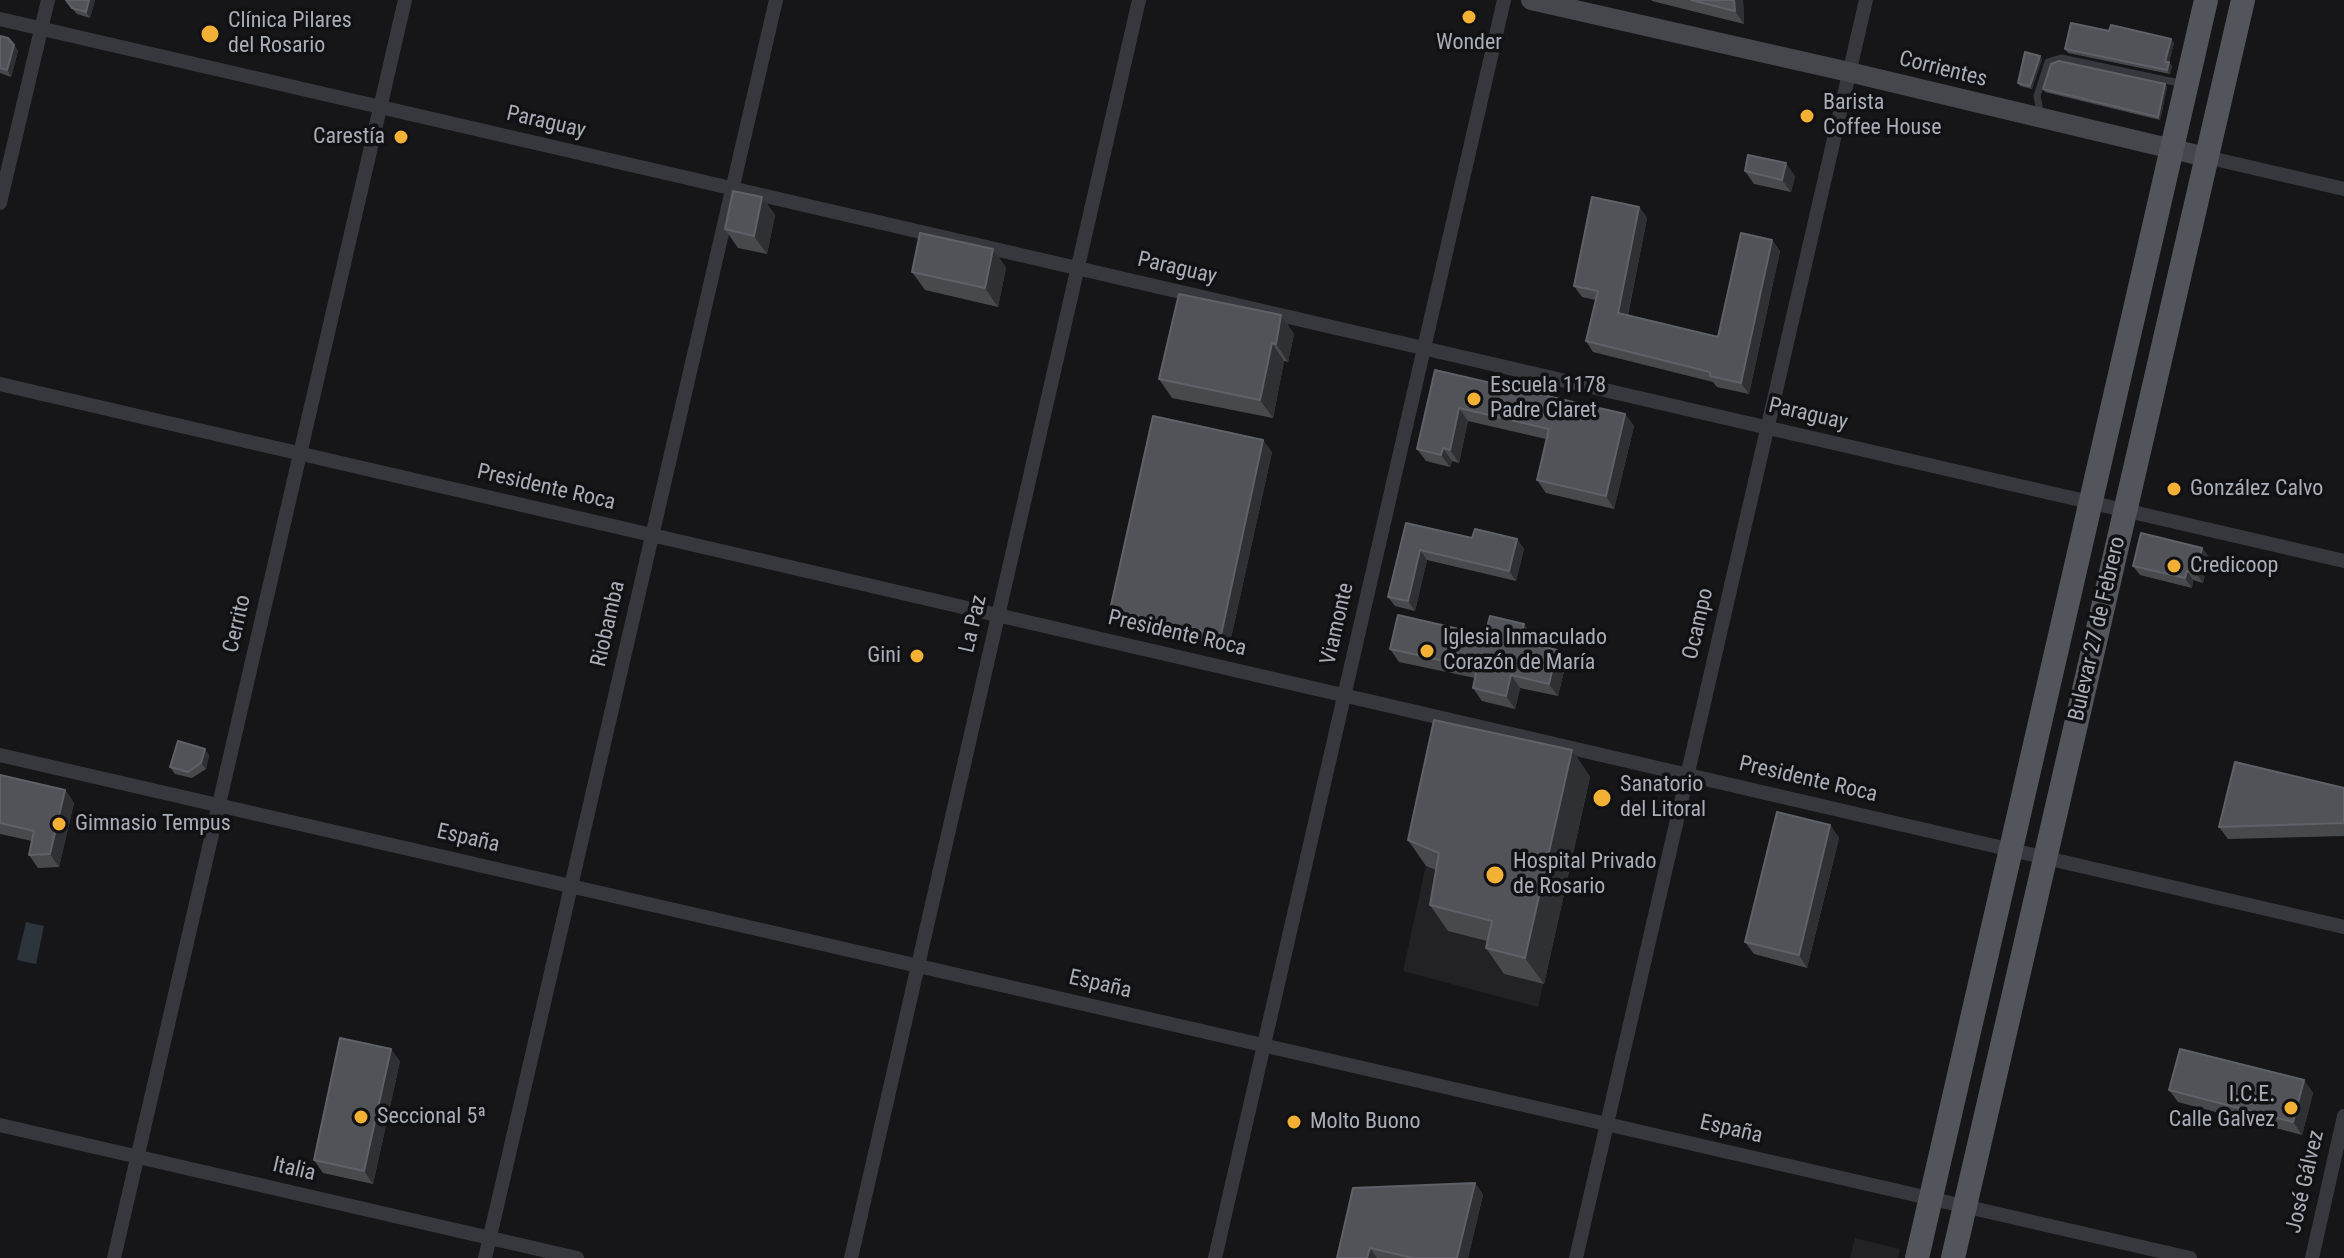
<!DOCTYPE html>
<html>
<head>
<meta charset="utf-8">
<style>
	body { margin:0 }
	canvas { display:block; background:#161618 }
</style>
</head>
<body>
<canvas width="2344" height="1258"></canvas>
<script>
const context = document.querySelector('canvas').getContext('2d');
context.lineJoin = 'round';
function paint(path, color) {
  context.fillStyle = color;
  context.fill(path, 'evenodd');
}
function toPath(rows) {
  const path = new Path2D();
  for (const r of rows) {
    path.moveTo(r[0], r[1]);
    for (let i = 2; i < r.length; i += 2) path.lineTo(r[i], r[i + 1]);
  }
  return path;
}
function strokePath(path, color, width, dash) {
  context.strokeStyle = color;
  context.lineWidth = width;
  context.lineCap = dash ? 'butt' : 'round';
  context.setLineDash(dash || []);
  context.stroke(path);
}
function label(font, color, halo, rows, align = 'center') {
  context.font = font + ' "Roboto Condensed",sans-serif';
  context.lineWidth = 7;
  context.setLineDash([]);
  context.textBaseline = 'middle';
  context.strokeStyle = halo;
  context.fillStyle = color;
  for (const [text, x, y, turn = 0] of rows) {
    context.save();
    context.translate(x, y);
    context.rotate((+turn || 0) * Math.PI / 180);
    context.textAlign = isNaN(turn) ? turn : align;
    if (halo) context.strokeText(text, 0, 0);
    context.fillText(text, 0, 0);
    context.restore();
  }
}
const built = toPath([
	[1452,746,1525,760,1590,777,1538,1007,1403,971],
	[1855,1238,1900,1249,1898,1258,1850,1258]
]);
const water = toPath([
	[26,922,44,926,36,964,17,960]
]);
const service = toPath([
	[2041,116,2037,96,2048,62,2061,58,2184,84]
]);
const minor = toPath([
	[0,19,2344,561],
	[2206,157,2344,189],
	[0,203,48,0],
	[0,384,2344,927],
	[0,755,2190,1258],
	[0,1125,577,1258],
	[114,1258,405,0],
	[485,1258,776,0],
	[851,1258,1139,0],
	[1215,1258,1504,0],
	[1576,1258,1866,0],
	[2312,1258,2344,1116]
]);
const secondary = toPath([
	[1531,0,1849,72,2206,157]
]);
const primary = toPath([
	[1917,1258,2206,0],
	[1953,1258,2243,0]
]);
const wall = toPath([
	[65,0,95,0,90,18,77,14],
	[1651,0,1743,0,1744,24,1652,1],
	[2109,31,2171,39,2174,43,2169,62,2172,66,2170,74,2068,53,2065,49],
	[0,36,14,45,18,51,11,77,0,73],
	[2042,59,2032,89,2020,86,2018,83],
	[2165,84,2167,87,2160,120,2045,92,2043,89],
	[1745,171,1795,176,1791,192,1754,184],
	[762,197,775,215,767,254,738,248,725,229],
	[1639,207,1647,218,1628,315,1718,337,1772,240,1780,251,1749,394,1717,387,1713,382,1593,352,1586,341,1596,300,1582,297,1574,286],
	[993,249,1006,268,998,307,925,290,912,272],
	[1281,315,1294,334,1288,362,1284,361,1273,418,1172,398,1159,379],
	[1435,370,1625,414,1634,426,1614,509,1546,493,1537,480,1546,439,1468,421,1459,463,1452,461,1450,467,1426,461,1417,449],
	[1272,452,1229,647,1119,622,1110,610],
	[1406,523,1472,538,1517,539,1524,549,1516,581,1427,560,1415,611,1395,606,1388,597],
	[2202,548,2209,557,2203,583,2193,580,2192,588,2140,575,2133,566],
	[1524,624,1532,637,1531,644,1566,663,1558,696,1520,688,1515,709,1482,701,1473,688,1475,678,1399,662,1390,649,1485,635],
	[1572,750,1590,777,1544,984,1504,974,1486,948,1487,941,1448,931,1430,905,1436,870,1426,866,1408,840],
	[209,755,206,769,192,778,175,774,170,767],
	[0,775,65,790,74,803,59,867,38,868,29,855,32,841,0,834],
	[2344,788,2344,836,2228,839,2219,827],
	[1830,825,1839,838,1807,968,1754,954,1745,942],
	[400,1061,373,1184,323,1173,314,1160],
	[2304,1080,2313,1093,2302,1135,2178,1102,2169,1090],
	[1475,1183,1483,1195,1468,1258,1337,1258]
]);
const shadedWall = toPath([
	[89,0,95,0,90,18,86,12],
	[1734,0,1743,0,1744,24,1735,11],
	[2171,39,2174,43,2169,62,2172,66,2170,74,2167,70,2165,62],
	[14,45,18,51,11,77,7,70],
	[2040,56,2042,59,2032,89,2030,86],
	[2165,84,2167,87,2160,120,2158,117],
	[1786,163,1795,176,1791,192,1782,180],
	[762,197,775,215,767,254,754,236],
	[1639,207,1647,218,1626,323,1618,313],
	[1772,240,1780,251,1749,394,1741,383],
	[993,249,1006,268,998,307,985,288],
	[1281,315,1294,334,1288,362,1276,344],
	[1272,343,1284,361,1273,418,1260,400],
	[1459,408,1468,421,1459,463,1450,450],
	[1625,414,1634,426,1614,509,1606,496],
	[1263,440,1272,452,1229,647,1221,635],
	[1443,448,1452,461,1450,467,1441,455],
	[1517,539,1524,549,1516,581,1509,571],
	[2202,548,2209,557,2203,583,2196,573],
	[1420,550,1427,560,1415,611,1408,601],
	[2187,571,2193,580,2192,588,2185,578],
	[1524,624,1532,637,1528,654,1520,642],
	[1557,650,1566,663,1558,696,1549,684],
	[1511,675,1520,688,1515,709,1506,696],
	[205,749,209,755,206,769,201,763],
	[1572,750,1590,777,1544,984,1525,958],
	[65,790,74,803,59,867,50,854],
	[1830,825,1839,838,1807,968,1799,955],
	[391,1049,400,1061,373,1184,364,1171],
	[2304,1080,2313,1093,2302,1135,2293,1122],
	[1475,1183,1483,1195,1468,1258,1457,1258],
	[1370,1248,1377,1258,1367,1258]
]);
const building = toPath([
	[66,0,89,0,86,12,72,8,66,0],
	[1691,0,1734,0,1735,11,1691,0],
	[2071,23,2109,31,2111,25,2171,39,2165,62,2169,62,2167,70,2065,49,2071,23],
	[0,36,8,38,14,45,7,70,0,68,0,36],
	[2025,52,2040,56,2030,86,2018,83,2025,52],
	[2059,61,2165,84,2158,117,2043,89,2051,64,2059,61],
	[1748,155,1786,163,1782,180,1745,171,1748,155],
	[733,191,762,197,754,236,725,229,733,191],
	[1592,197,1639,207,1618,313,1718,337,1741,233,1772,240,1741,383,1710,376,1710,372,1586,341,1598,291,1574,286,1592,197],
	[920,233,993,249,985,288,912,272,920,233],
	[1179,294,1281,315,1276,344,1272,343,1260,400,1159,379,1179,294],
	[1435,370,1625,414,1606,496,1537,480,1549,429,1459,408,1450,450,1443,448,1441,455,1417,449,1435,370],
	[1153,416,1263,440,1221,635,1110,610,1153,416],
	[1406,523,1472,538,1475,529,1517,539,1509,571,1420,550,1408,601,1388,597,1406,523],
	[2141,533,2202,548,2196,573,2187,571,2185,578,2133,566,2141,533],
	[1398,615,1485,635,1490,616,1524,624,1520,642,1557,650,1549,684,1511,675,1506,696,1473,688,1477,668,1390,649,1398,615],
	[1434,720,1572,750,1525,958,1486,948,1492,921,1430,905,1439,853,1408,840,1434,720],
	[178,741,205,749,201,763,188,772,170,767,178,741],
	[2235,762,2344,788,2344,823,2219,827,2235,762],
	[0,775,65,790,50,854,29,855,34,831,0,823,0,775],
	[1777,812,1830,825,1799,955,1745,942,1777,812],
	[340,1038,391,1049,364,1171,314,1160,340,1038],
	[2180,1049,2304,1080,2293,1122,2169,1090,2180,1049],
	[1475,1183,1457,1258,1413,1258,1370,1248,1367,1258,1337,1258,1353,1188,1475,1183]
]);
const markers = [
	[1469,17,8,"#f2b134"],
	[210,34,10,"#f2b134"],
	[1807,116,8,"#f2b134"],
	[401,137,8,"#f2b134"],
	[1474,399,8,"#f2b134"],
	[2174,489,8,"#f2b134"],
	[2174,566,8,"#f2b134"],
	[1427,651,8,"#f2b134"],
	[917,656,8,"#f2b134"],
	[1602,798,10,"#f2b134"],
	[59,824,8,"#f2b134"],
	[1495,875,10,"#f2b134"],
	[2291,1108,8,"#f2b134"],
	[361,1117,8,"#f2b134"],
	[1294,1122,8,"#f2b134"]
];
const poiNames = [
	["Clínica Pilares",228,21],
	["del Rosario",228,46],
	["Wonder",1469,43,"center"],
	["Barista",1823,103],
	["Coffee House",1823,128],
	["Carestía",385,137,"right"],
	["Escuela 1178",1490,386],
	["Padre Claret",1490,411],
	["González Calvo",2190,489],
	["Credicoop",2190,566],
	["Iglesia Inmaculado",1443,638],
	["Corazón de María",1443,663],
	["Gini",901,656,"right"],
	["Sanatorio",1620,785],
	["del Litoral",1620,810],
	["Gimnasio Tempus",75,824],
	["Hospital Privado",1513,862],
	["de Rosario",1513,887],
	["I.C.E.",2275,1095,"right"],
	["Calle Galvez",2275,1120,"right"],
	["Seccional 5ª",377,1117],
	["Molto Buono",1310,1122]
];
const streetNames = [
	["Corrientes",1943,70,14],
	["Paraguay",546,123,13],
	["Paraguay",1177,269,13],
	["Paraguay",1808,415,13],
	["Presidente Roca",546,488,13],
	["Cerrito",238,624,-77],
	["Riobamba",609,624,-77],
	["La Paz",974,624,-77],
	["Viamonte",1338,624,-77],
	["Ocampo",1699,624,-77],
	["Bulevar 27 de Febrero",2098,629,-77],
	["Presidente Roca",1177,634,13],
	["Presidente Roca",1808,780,13],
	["España",468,839,13],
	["España",1100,985,13],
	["España",1731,1130,13],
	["Italia",294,1170,13],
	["José Gálvez",2306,1182,-77]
];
paint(built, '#222225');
paint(water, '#2c353c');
strokePath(service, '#37383d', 7);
strokePath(minor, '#37383d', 14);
strokePath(secondary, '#45474d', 20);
strokePath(primary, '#53555c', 24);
paint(wall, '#47494d');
paint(shadedWall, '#2f3033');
paint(building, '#525359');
strokePath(building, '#5f6168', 2);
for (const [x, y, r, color] of markers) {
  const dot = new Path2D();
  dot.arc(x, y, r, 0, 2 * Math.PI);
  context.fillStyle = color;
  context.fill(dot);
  strokePath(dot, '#111113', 3);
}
label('22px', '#a8adb8', '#111113', poiNames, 'left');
label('22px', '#a8adb8', '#111113', streetNames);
</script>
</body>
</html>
